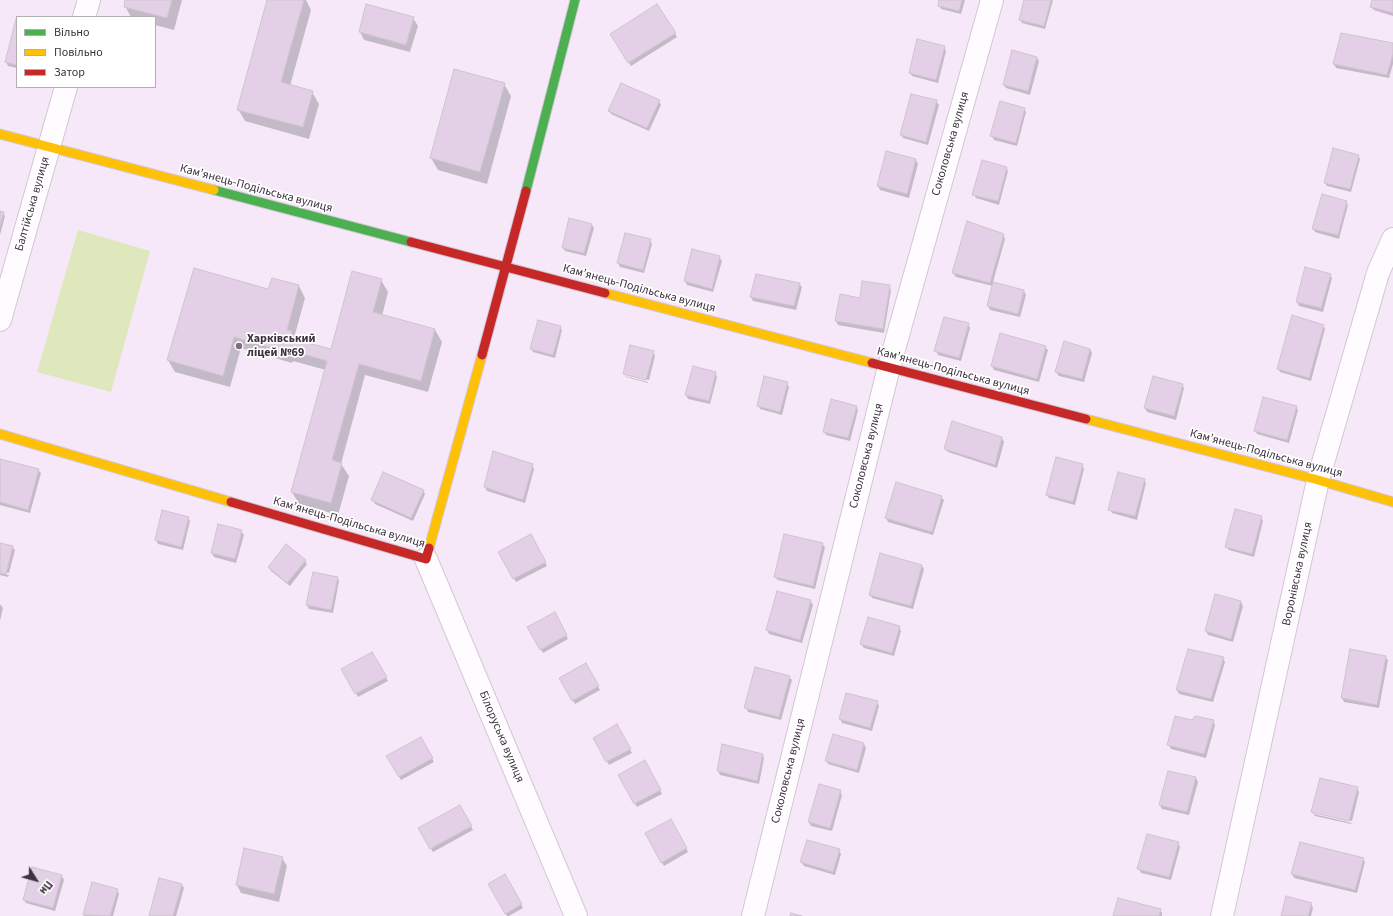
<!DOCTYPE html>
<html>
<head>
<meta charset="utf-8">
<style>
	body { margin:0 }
	#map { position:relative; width:1393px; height:916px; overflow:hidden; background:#f6e8f8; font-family:"Source Sans 3",sans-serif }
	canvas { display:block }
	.legend { position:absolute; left:16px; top:16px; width:140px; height:72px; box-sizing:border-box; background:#fff; border:1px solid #b1adb1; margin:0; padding:5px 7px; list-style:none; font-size:12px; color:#3c323d }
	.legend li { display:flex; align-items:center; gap:8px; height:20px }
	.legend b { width:20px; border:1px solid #b1adb1 }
	.north { position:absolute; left:16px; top:860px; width:40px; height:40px; -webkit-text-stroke:3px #fff; paint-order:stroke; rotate:127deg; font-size:11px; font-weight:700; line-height:16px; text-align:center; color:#3c323d }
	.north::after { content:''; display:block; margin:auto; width:14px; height:18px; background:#3c323d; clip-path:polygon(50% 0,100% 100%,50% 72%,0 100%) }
</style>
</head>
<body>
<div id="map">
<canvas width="1393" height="916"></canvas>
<ul class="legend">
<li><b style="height:5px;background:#4caf50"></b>Вільно</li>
<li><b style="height:5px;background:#ffc107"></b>Повільно</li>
<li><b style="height:5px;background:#c62828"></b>Затор</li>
</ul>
<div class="north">Пн</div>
</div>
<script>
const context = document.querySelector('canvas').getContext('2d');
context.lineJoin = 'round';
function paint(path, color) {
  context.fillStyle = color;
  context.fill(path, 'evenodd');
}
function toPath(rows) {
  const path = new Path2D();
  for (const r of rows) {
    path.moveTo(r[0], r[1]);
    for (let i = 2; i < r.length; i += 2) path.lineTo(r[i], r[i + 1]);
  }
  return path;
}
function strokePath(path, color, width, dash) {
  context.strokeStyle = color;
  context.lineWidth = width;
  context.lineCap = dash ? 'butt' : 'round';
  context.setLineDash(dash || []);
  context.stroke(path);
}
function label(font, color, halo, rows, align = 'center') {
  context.font = font + ' "Source Sans 3",sans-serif';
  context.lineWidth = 3.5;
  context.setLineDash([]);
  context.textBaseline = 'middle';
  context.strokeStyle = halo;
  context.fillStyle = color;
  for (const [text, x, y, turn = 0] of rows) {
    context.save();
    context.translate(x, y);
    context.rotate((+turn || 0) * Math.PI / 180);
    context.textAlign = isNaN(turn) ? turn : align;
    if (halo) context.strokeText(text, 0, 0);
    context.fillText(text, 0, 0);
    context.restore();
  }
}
const green = toPath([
	[78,230,150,251,111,392,37,372]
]);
const shadow = toPath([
	[126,0,182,0,174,30,155,25,155,17,131,17,125,6],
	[268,0,306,0,311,10,290,86,312,92,319,104,309,139,245,121,238,109],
	[940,0,965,0,961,14,941,9,939,5],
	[1025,0,1053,0,1045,29,1022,23,1020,19],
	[1373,0,1393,0,1393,16,1374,10,1371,7],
	[657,5,677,37,631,66,611,34],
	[413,18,418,26,410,52,364,40,360,32],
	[17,20,17,68,8,66,6,62],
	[1393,44,1393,64,1389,78,1336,68,1334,64],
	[944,47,946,51,938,83,912,76,910,73],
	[1037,58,1039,61,1030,95,1006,88,1004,85],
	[455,70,504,84,511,96,487,184,438,170,431,158],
	[659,101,661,105,649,131,611,114,609,111],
	[936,101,939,105,928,145,903,138,901,134],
	[1024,109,1026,112,1017,146,994,140,992,136],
	[887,152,916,160,918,164,909,198,880,190,878,186],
	[1358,156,1360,159,1351,192,1327,186,1325,183],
	[1006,167,1008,171,999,205,976,198,974,195],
	[1346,202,1348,205,1339,239,1315,232,1313,228],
	[0,212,3,213,5,216,0,235],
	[592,225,594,228,586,256,565,251,563,247],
	[1003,235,1005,239,993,282,1024,291,1026,295,1020,317,990,310,988,306,993,286,956,277,953,273],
	[650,240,652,244,644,273,620,267,618,263],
	[719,257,722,261,713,292,687,285,685,281],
	[757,275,799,284,802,287,796,310,753,301,751,297],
	[1330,275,1332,278,1323,312,1299,306,1297,302],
	[381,280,388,292,382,316,435,330,442,342,428,392,365,375,341,464,349,476,338,515,299,504,292,492,326,370,293,361,292,363,241,348,230,387,175,372,168,360,269,291,299,286,305,298,294,338,296,340,331,350],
	[889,286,891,290,884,333,838,325,836,321,860,299],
	[968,324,970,328,961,361,938,355,936,351],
	[1323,325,1325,329,1311,381,1280,372,1278,368],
	[560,327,562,330,555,358,533,352,531,348],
	[1045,347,1048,350,1039,382,994,370,992,366],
	[1090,349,1092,353,1084,382,1059,376,1056,372],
	[653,352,655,356,649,380,625,373,625,376,648,382,648,383,626,377,624,374],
	[715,373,717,377,710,404,688,399,686,395],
	[787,383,789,387,782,415,760,409,758,405],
	[1182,385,1184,388,1176,420,1147,412,1145,408],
	[856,406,858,410,850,441,826,435,824,431],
	[1296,407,1298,410,1289,443,1257,434,1255,430],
	[953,422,1002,438,1004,442,997,468,948,452,945,448],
	[0,460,38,470,41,473,30,513,0,505],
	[532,465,534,469,525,503,487,491,485,487],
	[1082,465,1084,469,1075,505,1049,498,1047,495],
	[1144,480,1146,483,1137,520,1112,513,1110,510],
	[423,490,425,494,413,521,375,504,373,500],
	[941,497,944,500,933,535,888,522,886,518],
	[1261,517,1263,521,1254,557,1229,550,1226,547],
	[188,518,190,521,183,550,158,544,156,540],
	[241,531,244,535,236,563,214,557,212,553],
	[530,535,547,566,516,582,499,552],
	[0,544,12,547,15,550,9,573,0,571],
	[822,544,825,547,815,589,778,580,775,577],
	[305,561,307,564,290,586,271,571,269,567],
	[922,566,924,569,913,609,872,598,870,594],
	[0,573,9,575,8,577,0,575],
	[337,577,339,581,333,613,309,609,307,605],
	[778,592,811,601,813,605,802,643,769,634,767,630],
	[1215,595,1241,602,1243,606,1233,642,1208,635,1206,631],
	[0,604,3,608,0,621],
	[554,613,568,639,543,653,528,627],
	[899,627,901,631,894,656,864,648,861,644],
	[372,653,388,681,358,697,343,669],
	[1385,657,1388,660,1379,708,1344,702,1342,698],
	[1223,658,1225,662,1213,702,1179,694,1177,690],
	[586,664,600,690,575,704,560,678],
	[789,677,792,680,781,720,748,712,746,708],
	[877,702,879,706,872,731,842,723,840,719],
	[1192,721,1213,721,1215,725,1206,758,1171,749,1169,745],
	[617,726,632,753,609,765,594,738],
	[420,738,434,762,401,780,388,756],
	[864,744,866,748,859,773,828,764,826,760],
	[723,745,762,754,764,758,759,784,720,775,718,771],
	[645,762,662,794,637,807,619,775],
	[1169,772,1196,778,1198,782,1189,815,1162,809,1160,805],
	[1357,788,1359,792,1352,821,1314,812,1314,814,1352,823,1351,824,1315,816,1312,812],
	[840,791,842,795,832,831,811,826,809,822],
	[459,806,473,830,433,852,420,828],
	[671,820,688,852,664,866,646,833],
	[1178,843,1180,847,1171,880,1141,873,1139,869],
	[245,849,282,858,287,866,279,902,241,893,237,885],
	[839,850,841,854,835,875,804,866,801,862],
	[1363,859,1365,862,1357,893,1294,878,1292,874],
	[62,876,64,880,55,911,26,903,24,900],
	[505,876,523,908,509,916,507,916,489,885],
	[93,883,117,890,119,894,113,916,84,916],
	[182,885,184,888,176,916,150,916],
	[1311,904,1313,908,1311,916,1282,916],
	[1160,910,1162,913,1162,916,1114,916]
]);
const building = toPath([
	[125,0,172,0,167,18,124,7,125,0],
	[267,0,304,0,281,82,313,91,303,127,237,110,267,0],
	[939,0,962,0,959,11,938,6,939,0],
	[1024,0,1051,0,1044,26,1019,20,1024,0],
	[1372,0,1393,0,1393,13,1370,7,1372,0],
	[366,4,414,17,406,45,359,32,366,4],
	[657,4,676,33,628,63,610,34,657,4],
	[16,19,17,19,17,65,5,62,16,19],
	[1341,33,1393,43,1393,54,1387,75,1333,64,1341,33],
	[917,39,945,46,936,80,909,73,917,39],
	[1012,50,1037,57,1028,91,1003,85,1012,50],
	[454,69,505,83,480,172,430,158,454,69],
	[621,83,660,100,647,128,608,111,621,83],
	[911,94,937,100,926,142,900,135,911,94],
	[1000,101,1025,108,1016,143,990,136,1000,101],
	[1333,148,1359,155,1350,189,1324,183,1333,148],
	[886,151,916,159,907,194,877,186,886,151],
	[982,160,1007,167,998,201,972,195,982,160],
	[1322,194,1347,201,1338,235,1312,229,1322,194],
	[0,211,4,212,0,225,0,211],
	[569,218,592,224,584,253,562,248,569,218],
	[967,221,1004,234,990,283,952,273,967,221],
	[625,233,651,239,643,270,617,263,625,233],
	[692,249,720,256,712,289,684,281,692,249],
	[1305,267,1331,274,1321,308,1296,302,1305,267],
	[194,268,268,289,272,278,299,285,287,330,292,331,290,338,331,349,352,271,382,279,373,312,435,329,421,381,359,364,332,460,342,463,331,503,291,492,327,361,286,349,286,352,234,337,223,376,167,360,194,268],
	[756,274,800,283,794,306,750,297,756,274],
	[862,281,890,285,883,329,835,321,840,294,860,298,862,281],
	[993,282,1024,290,1018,314,987,306,993,282],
	[1292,315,1324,325,1309,378,1277,369,1292,315],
	[944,317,969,323,959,358,934,351,944,317],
	[538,320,561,326,553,355,530,349,538,320],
	[1000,333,1046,346,1037,379,991,366,1000,333],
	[1064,341,1090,349,1082,379,1055,372,1064,341],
	[630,345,654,351,646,380,623,374,630,345],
	[693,366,716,372,709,401,685,395,693,366],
	[764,376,788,382,780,412,757,406,764,376],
	[1153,376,1183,384,1174,416,1144,408,1153,376],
	[1263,397,1297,406,1287,440,1254,431,1263,397],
	[831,399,857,406,848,438,823,432,831,399],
	[952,421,1002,437,995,465,944,449,952,421],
	[493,451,533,464,523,500,484,487,493,451],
	[1056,457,1083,464,1073,502,1046,495,1056,457],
	[0,459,39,469,28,510,0,502,0,459],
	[383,472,424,490,411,518,371,500,383,472],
	[1118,472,1145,479,1135,516,1108,510,1118,472],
	[896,482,942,496,932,532,885,518,896,482],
	[1235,509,1262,516,1252,554,1225,547,1235,509],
	[162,510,189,517,181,547,155,540,162,510],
	[218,524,242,530,235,559,211,553,218,524],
	[531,534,546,562,513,579,498,552,531,534],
	[784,534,823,543,813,586,774,577,784,534],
	[0,543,13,546,6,574,0,572,0,543],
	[286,544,306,560,287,583,268,567,286,544],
	[880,553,922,565,911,606,869,595,880,553],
	[313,572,338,577,331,610,306,605,313,572],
	[777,591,811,600,800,640,766,630,777,591],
	[1215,594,1241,601,1231,639,1205,631,1215,594],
	[555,612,567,635,540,650,527,627,555,612],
	[868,617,900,626,892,653,860,644,868,617],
	[1188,649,1224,657,1211,699,1176,690,1188,649],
	[1350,649,1386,656,1377,705,1341,698,1350,649],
	[372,652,387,677,355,694,341,669,372,652],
	[586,663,599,686,572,701,559,678,586,663],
	[755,667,790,676,779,717,744,708,755,667],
	[846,693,878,701,870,728,839,719,846,693],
	[1175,716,1192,720,1195,716,1214,720,1204,754,1167,745,1175,716],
	[617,724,631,749,606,762,593,738,617,724],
	[833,734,864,743,857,770,825,761,833,734],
	[421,737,433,758,399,777,386,756,421,737],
	[722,744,763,754,757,781,717,771,722,744],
	[645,760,661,790,634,804,618,775,645,760],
	[1168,771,1196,777,1187,812,1159,805,1168,771],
	[1320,778,1358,787,1349,821,1311,812,1320,778],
	[819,784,841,790,830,828,808,822,819,784],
	[460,805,472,826,430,849,418,828,460,805],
	[671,819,687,848,661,863,645,833,671,819],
	[1147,834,1179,842,1169,877,1137,869,1147,834],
	[807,840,840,849,833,872,800,862,807,840],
	[1300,842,1364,858,1355,890,1291,874,1300,842],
	[244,848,283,857,274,894,236,885,244,848],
	[32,867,62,875,53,908,23,900,32,867],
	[505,874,522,904,505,914,488,884,505,874],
	[159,878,182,884,173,916,149,916,159,878],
	[92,882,118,889,110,916,83,915,92,882],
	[1286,896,1312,903,1308,916,1281,916,1286,896],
	[1118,898,1161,909,1159,916,1113,916,1118,898],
	[791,913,802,916,790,916,791,913]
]);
const street = toPath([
	[84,17,89,0],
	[0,320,66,87],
	[426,559,576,916],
	[753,916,889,367,992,0],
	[1222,916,1318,480,1378,273,1393,239]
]);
const fast = toPath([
	[214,190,411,242],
	[526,191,575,0]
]);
const slow = toPath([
	[0,134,214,190],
	[605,293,872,363],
	[1086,419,1318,480,1393,502],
	[0,434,231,502],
	[429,548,482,355]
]);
const jam = toPath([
	[411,242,605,293],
	[482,355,526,191],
	[872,363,1086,419],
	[231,502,426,559,429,548]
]);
const markers = [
	[239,346,4,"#7d727e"]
];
const streetNames = [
	["Соколовська вулиця",951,144,-74],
	["Кам’янець-Подільська вулиця",256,189,15],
	["Балтійська вулиця",33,204,-74],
	["Кам’янець-Подільська вулиця",639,289,15],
	["Кам’янець-Подільська вулиця",953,372,15],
	["Кам’янець-Подільська вулиця",1266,454,15],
	["Соколовська вулиця",867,456,-76],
	["Кам’янець-Подільська вулиця",349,523,16],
	["Воронівська вулиця",1298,574,-78],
	["Білоруська вулиця",501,737,67],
	["Соколовська вулиця",789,771,-76]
];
const poiNames = [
	["Харківський",247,339],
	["ліцей №69",247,353]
];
paint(green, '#dfe8bc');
paint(shadow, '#0003');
paint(building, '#e3d0e6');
strokePath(building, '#cec3cf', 1);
strokePath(street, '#d2c7d4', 24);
strokePath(fast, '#d2c7d4', 11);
strokePath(slow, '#d2c7d4', 11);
strokePath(jam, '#d2c7d4', 11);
strokePath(street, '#fefcfe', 22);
strokePath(fast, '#4caf50', 9);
strokePath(slow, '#ffc107', 9);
strokePath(jam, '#c62828', 9);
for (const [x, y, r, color] of markers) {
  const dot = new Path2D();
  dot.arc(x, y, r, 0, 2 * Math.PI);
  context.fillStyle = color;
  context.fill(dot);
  strokePath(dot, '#fff', 1.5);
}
label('12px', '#3c323d', '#fff', streetNames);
label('bold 12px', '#3c323d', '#fff', poiNames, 'left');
</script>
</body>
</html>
